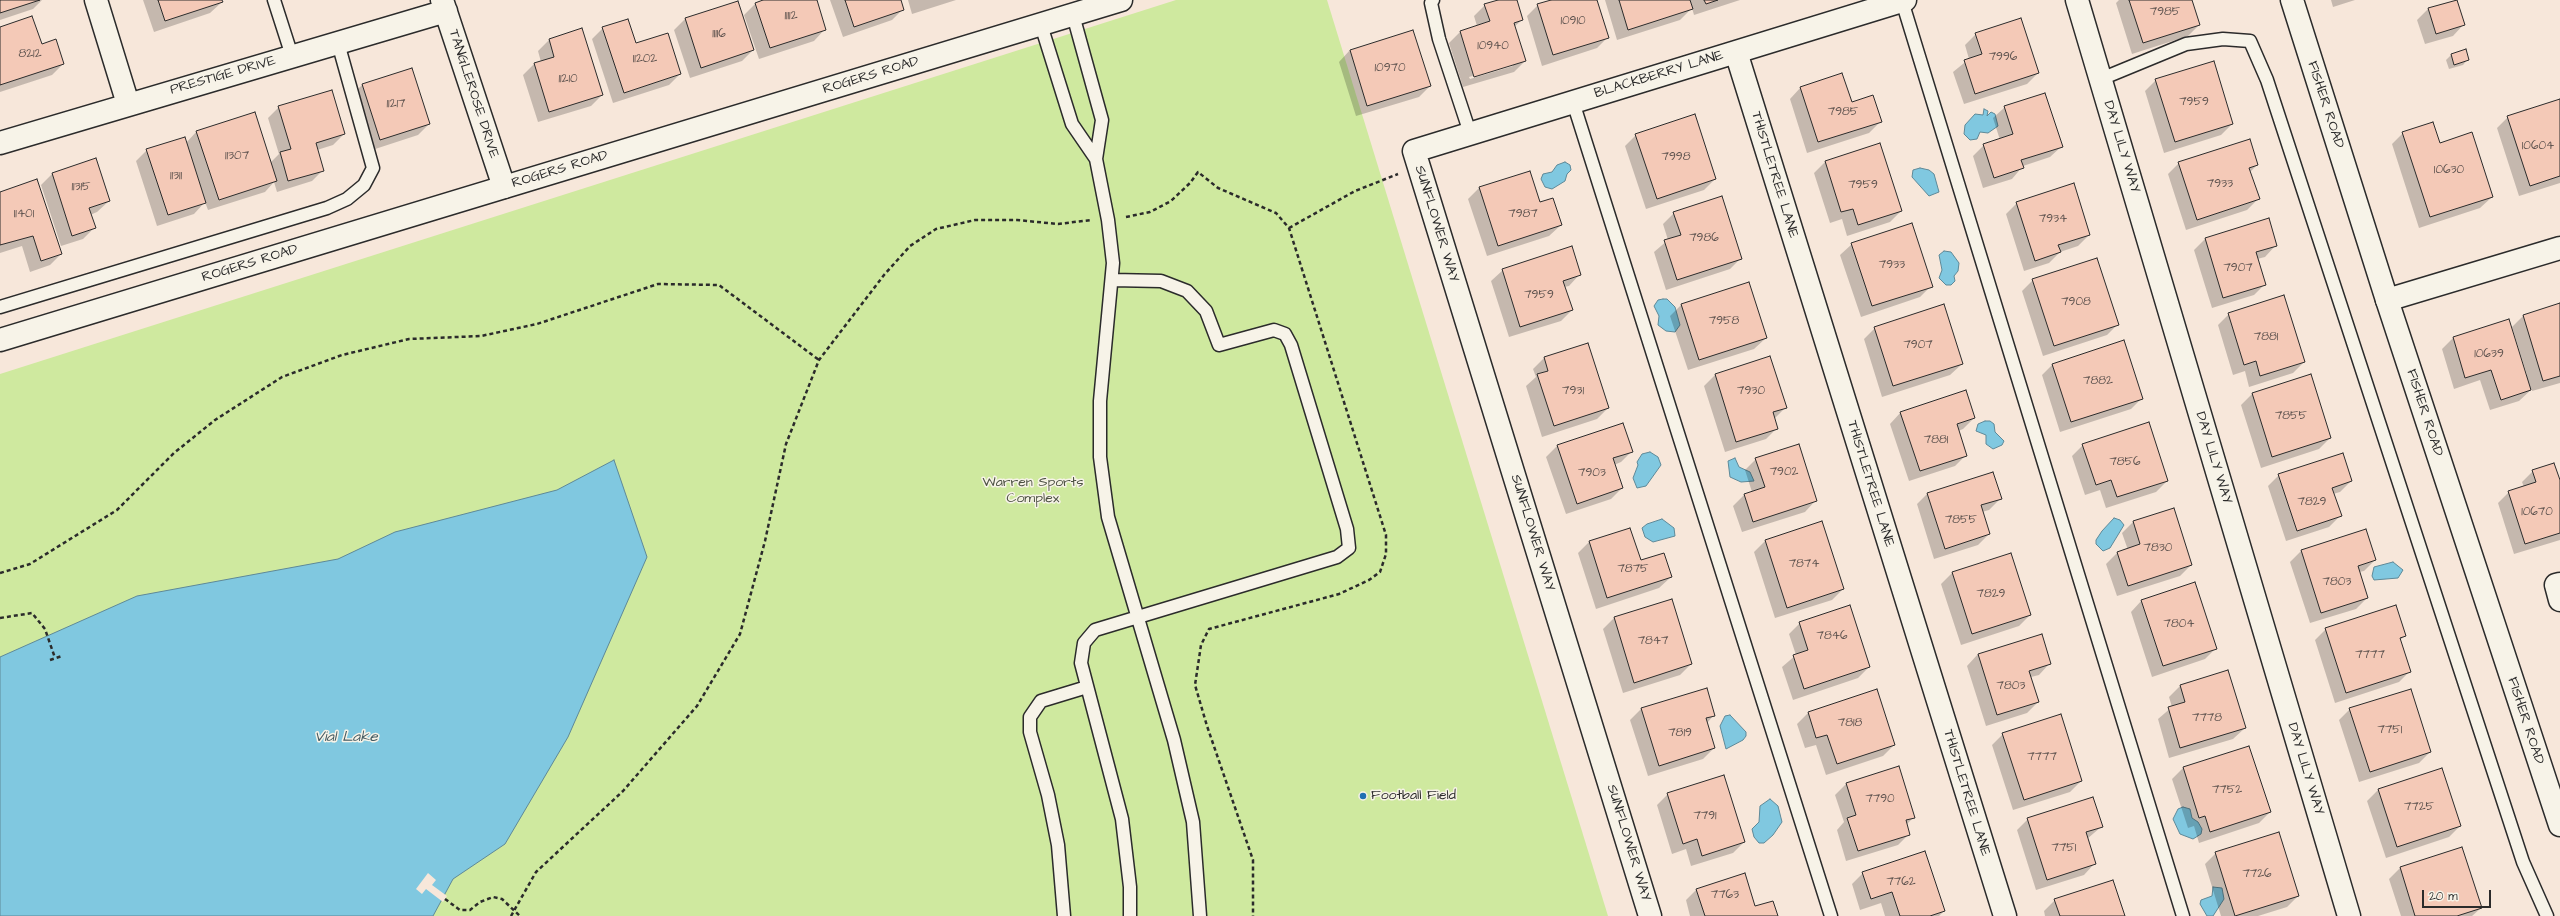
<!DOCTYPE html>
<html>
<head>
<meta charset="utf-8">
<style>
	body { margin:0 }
	#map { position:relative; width:2560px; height:916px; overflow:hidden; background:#f7e7da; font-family:"Architects Daughter",sans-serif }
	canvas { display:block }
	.scale { position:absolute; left:2422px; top:890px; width:69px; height:18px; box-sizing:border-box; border:2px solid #2b2b2b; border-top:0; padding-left:5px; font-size:12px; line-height:14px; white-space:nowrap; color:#2b2b2b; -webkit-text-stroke:3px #f7f3e8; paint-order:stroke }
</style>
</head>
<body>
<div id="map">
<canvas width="2560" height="916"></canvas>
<div class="scale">20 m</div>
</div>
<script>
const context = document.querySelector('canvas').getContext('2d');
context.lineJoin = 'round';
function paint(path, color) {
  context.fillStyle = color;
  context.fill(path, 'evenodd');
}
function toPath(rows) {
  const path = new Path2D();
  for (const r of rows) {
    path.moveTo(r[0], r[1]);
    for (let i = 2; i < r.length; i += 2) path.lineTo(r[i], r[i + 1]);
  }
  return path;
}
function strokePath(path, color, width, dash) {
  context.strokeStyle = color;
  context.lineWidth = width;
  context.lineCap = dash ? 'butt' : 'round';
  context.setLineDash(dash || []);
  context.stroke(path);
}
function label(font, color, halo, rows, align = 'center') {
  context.font = font + ' "Architects Daughter",sans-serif';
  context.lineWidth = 3;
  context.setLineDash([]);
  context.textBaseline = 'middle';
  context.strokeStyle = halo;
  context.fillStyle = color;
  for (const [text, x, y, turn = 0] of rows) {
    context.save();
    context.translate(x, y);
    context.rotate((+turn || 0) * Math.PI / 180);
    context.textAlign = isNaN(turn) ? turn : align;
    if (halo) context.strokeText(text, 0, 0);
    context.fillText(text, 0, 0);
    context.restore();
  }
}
const green = toPath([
	[1176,0,1327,0,1608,916,0,916,0,374]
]);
const water = toPath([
	[1984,109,1988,111,1987,116,1991,112,1995,114,1998,126,1988,133,1980,132,1977,139,1970,140,1964,134,1965,125,1975,114,1983,115,1984,109],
	[1565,162,1570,165,1571,170,1567,174,1565,181,1552,189,1545,187,1541,179,1543,174,1552,172,1557,165,1565,162],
	[1920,168,1929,170,1934,174,1939,192,1929,196,1912,177,1913,170,1920,168],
	[1944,251,1951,252,1959,263,1958,271,1954,276,1955,281,1951,285,1946,285,1939,278,1942,270,1939,255,1944,251],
	[1663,299,1667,299,1675,307,1680,325,1675,332,1666,331,1658,325,1659,316,1654,306,1658,300,1663,299],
	[1985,421,1990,421,1994,424,1995,432,2004,441,2002,445,1993,449,1986,444,1986,435,1976,431,1978,424,1985,421],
	[1650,452,1658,457,1661,465,1646,486,1637,488,1633,478,1638,465,1637,462,1642,454,1650,452],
	[1735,458,1739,467,1750,472,1754,481,1741,482,1730,477,1728,461,1735,458],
	[614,460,647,557,568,737,505,844,453,879,433,916,0,916,0,657,137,596,338,559,395,532,557,490,614,460],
	[2114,518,2120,520,2124,525,2110,548,2103,551,2096,544,2096,540,2102,531,2114,518],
	[1662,519,1674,528,1675,536,1653,542,1645,537,1642,528,1647,524,1662,519],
	[2393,562,2403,570,2398,578,2374,580,2372,576,2374,567,2393,562],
	[1730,715,1746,732,1746,736,1743,740,1726,749,1720,726,1725,716,1730,715],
	[1770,799,1778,806,1782,822,1773,835,1764,843,1759,843,1754,837,1752,829,1759,822,1760,806,1770,799],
	[2183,807,2190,809,2192,818,2198,822,2202,829,2201,834,2193,839,2180,834,2173,819,2178,809,2183,807],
	[2213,887,2222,888,2224,899,2213,916,2207,916,2200,904,2201,900,2212,896,2213,887]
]);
const pier = toPath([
	[428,873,436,880,432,885,447,896,443,902,426,889,422,894,416,889]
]);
const shadow = toPath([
	[0,0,42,0,33,9,0,20],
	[143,0,221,0,222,2,210,13,154,32],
	[766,0,816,0,825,29,814,41,759,59,744,15,755,4],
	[830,0,900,0,903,9,892,20,843,37],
	[908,0,956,0,912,14],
	[1502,0,1516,0,1522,20,1514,27,1525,61,1514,72,1463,87,1449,43,1460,32,1477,26,1474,16,1485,5],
	[1513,64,1513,66,1470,79,1469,77],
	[1554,0,1596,0,1608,37,1597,48,1542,66,1527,16,1538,5],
	[1605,0,1740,0,1694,15,1692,8,1680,20,1617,40],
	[2119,0,2191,0,2199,25,2188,36,2132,54,2116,3],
	[2331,0,2355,0,2333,7],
	[737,2,753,50,742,61,690,78,674,30,685,19],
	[2428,9,2464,24,2453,36,2425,44,2417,20],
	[0,28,41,45,63,64,52,75,0,92],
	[603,28,635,44,680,74,669,85,613,103,592,39],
	[582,29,602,95,591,106,538,122,523,75,534,64,541,62,538,51,549,40],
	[1976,34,2038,73,2027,84,1964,104,1953,72,1969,59,1965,45],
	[1350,50,1430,86,1419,97,1356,116,1339,62],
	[2465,51,2468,59,2463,65,2449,69,2446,60,2451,55],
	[2156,80,2232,124,2221,135,2164,153,2145,91],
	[362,85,429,124,418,135,369,151,351,96],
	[1801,87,1851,103,1880,122,1869,133,1807,153,1790,99],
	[2560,100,2560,183,2519,196,2497,128,2508,117],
	[279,107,344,134,333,145,317,150,323,170,312,181,277,192,274,182,265,192,208,210,205,202,194,214,157,226,136,161,147,150,186,143,197,131,270,163,279,154,268,118],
	[2005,107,2062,146,2050,157,2023,166,2012,179,1983,188,1973,156,1984,145,2000,140,1993,118],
	[2403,133,2439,144,2492,197,2480,208,2419,228,2392,144],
	[1636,135,1715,179,1704,190,1646,209,1625,146],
	[1880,145,1901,211,1890,222,1847,236,1842,219,1830,223,1814,173,1825,162],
	[95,160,109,201,97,212,90,215,94,228,83,239,61,246,41,185,52,174],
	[2179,163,2257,165,2250,172,2258,199,2247,210,2186,230,2168,174],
	[1529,172,1539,203,1561,225,1549,236,1487,256,1468,199,1479,188],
	[0,193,61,254,50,265,30,272,22,246,0,253],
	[2017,203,2089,235,2078,246,2060,252,2049,263,2024,271,2006,214],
	[1674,213,1741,258,1730,269,1666,290,1654,252,1668,240,1663,224],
	[2268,220,2276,245,2265,257,2257,259,2265,284,2254,295,2212,308,2194,250,2205,239],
	[1852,244,1931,286,1920,297,1861,317,1840,255],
	[1503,270,1580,274,1569,286,1564,287,1572,310,1561,321,1509,337,1491,281],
	[2033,280,2118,324,2107,335,2043,356,2022,291],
	[1748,283,1766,338,1754,349,1688,370,1670,316,1681,305],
	[2560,304,2560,383,2532,391,2532,389,2519,401,2490,410,2480,380,2454,389,2442,349,2453,338,2508,321,2525,375,2527,375,2512,327,2523,316],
	[2229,314,2304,362,2293,373,2249,387,2245,371,2233,375,2218,325],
	[1875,328,1962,364,1950,375,1882,397,1864,339],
	[1588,344,1608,408,1597,419,1542,437,1526,386,1536,377,1533,369,1544,358],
	[1770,358,1785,408,1774,419,1777,428,1766,439,1725,452,1704,386,1715,375],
	[2053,364,2142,398,2131,409,2060,432,2042,375],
	[2252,394,2330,438,2319,449,2261,468,2241,405],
	[1901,412,1974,418,1963,429,1958,431,1966,455,1955,466,1909,481,1890,424],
	[2083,445,2167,481,2156,492,2106,508,2100,490,2085,495,2072,456],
	[1557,446,1632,451,1621,462,1614,465,1622,488,1611,499,1566,514,1546,457],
	[1756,459,1816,500,1805,512,1742,532,1733,506,1744,495,1752,492,1745,470],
	[2533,471,2560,483,2560,540,2514,554,2498,503,2509,492,2524,487,2522,482],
	[2279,475,2351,481,2340,492,2333,494,2340,516,2329,527,2286,541,2268,486],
	[1928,493,2000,499,1989,510,1982,512,1989,534,1978,545,1934,559,1917,504],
	[2173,509,2191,565,2180,576,2117,596,2106,564,2117,553,2128,550,2122,533,2133,522],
	[1821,523,1843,589,1832,600,1775,618,1754,552,1765,541],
	[1589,542,1640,561,1671,577,1659,588,1596,609,1578,553],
	[2301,551,2375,560,2364,571,2359,572,2367,598,2356,609,2310,623,2290,562],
	[1952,573,2030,615,2019,626,1961,645,1941,584],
	[1671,600,1691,664,1680,675,1623,693,1603,629,1614,618],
	[2142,600,2216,648,2205,659,2152,677,2131,612],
	[1800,623,1869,667,1858,678,1793,700,1782,667,1796,655,1789,634],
	[2326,629,2405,636,2400,640,2410,671,2399,682,2335,703,2315,640],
	[1978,654,2050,663,2039,675,2031,677,2038,702,2027,713,1986,726,1967,666],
	[2228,672,2245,728,2233,739,2169,758,2158,719,2172,707,2169,697,2180,686],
	[1706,689,1714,715,1707,723,1714,748,1703,759,1648,776,1630,720,1641,709],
	[2350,709,2430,752,2419,763,2359,782,2339,720],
	[1808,713,1894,745,1883,756,1826,775,1816,745,1805,748,1797,724],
	[2003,734,2081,781,2070,792,2013,810,1992,745],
	[2183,768,2270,812,2259,823,2199,843,2194,826,2188,828,2172,779],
	[2442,769,2460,826,2449,837,2386,858,2367,801,2378,790],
	[1846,784,1914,817,1906,825,1909,834,1898,845,1846,861,1837,830,1844,822,1835,795],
	[1668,794,1744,842,1733,853,1691,866,1686,849,1672,854,1657,805],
	[2028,819,2101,827,2087,839,2095,863,2084,875,2036,890,2017,830],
	[2461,848,2481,908,2472,916,2401,916,2389,879,2400,868],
	[2216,853,2298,896,2287,907,2258,916,2221,916,2205,864],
	[1863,873,1944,911,1939,916,1885,916,1881,903,1860,910,1852,884],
	[1697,889,1755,907,1776,916,1690,916,1686,900],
	[2055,900,2124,916,2045,916,2044,911]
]);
const building = toPath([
	[0,0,40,0,0,13,0,0],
	[158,0,222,0,223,2,165,21,158,0],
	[763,0,817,0,826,30,770,48,755,3,763,0],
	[845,0,901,0,904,10,854,27,845,0],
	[1498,0,1517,0,1523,20,1514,23,1526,61,1474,77,1460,31,1490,21,1484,4,1498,0],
	[1551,0,1597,0,1609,38,1553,55,1537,4,1551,0],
	[1619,0,1690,0,1693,9,1628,30,1619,0],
	[1704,0,1718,0,1706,4,1704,0],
	[2129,0,2192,0,2200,25,2143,43,2129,0],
	[2457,0,2465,25,2436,34,2428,8,2457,0],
	[738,1,754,50,701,68,685,18,738,1],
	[32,16,42,44,56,39,64,64,0,85,0,27,32,16],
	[2021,18,2039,73,1975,94,1964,60,1982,54,1975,33,2021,18],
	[628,19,636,43,668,33,681,74,624,93,602,27,628,19],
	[582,28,603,95,549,112,534,63,554,57,549,39,582,28],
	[1413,30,1431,86,1367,106,1350,50,1413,30],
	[2466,49,2469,60,2454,65,2451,54,2466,49],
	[2214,61,2233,124,2175,142,2155,79,2214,61],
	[412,68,430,124,380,140,362,84,412,68],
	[1842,73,1852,102,1873,95,1882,122,1818,142,1800,87,1842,73],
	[332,90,345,134,316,143,324,171,288,181,280,152,291,149,278,106,332,90],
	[2045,93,2063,147,2021,160,2024,168,1994,178,1983,144,2013,134,2004,106,2045,93],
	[2560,99,2560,176,2530,186,2507,116,2560,99],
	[255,112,277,181,219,200,196,131,255,112],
	[1695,114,1716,179,1657,199,1635,134,1695,114],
	[2433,122,2440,143,2472,132,2493,197,2430,217,2402,132,2433,122],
	[185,137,206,203,168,215,146,149,185,137],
	[2250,139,2258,165,2249,168,2260,199,2197,220,2178,162,2250,139],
	[1880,143,1902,211,1858,225,1853,209,1841,212,1825,161,1880,143],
	[96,158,110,201,89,208,96,228,72,236,52,173,96,158],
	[1530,171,1540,202,1553,198,1562,225,1498,246,1479,187,1530,171],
	[37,179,62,254,41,261,33,236,0,245,0,192,37,179],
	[2074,183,2090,235,2058,245,2061,252,2035,261,2016,202,2074,183],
	[1722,196,1742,259,1677,280,1664,240,1681,235,1673,212,1722,196],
	[2269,218,2277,246,2256,252,2266,285,2223,298,2205,238,2269,218],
	[1912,223,1933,287,1872,306,1851,243,1912,223],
	[1572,246,1581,275,1563,281,1573,310,1520,327,1502,269,1572,246],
	[2097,258,2119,325,2054,346,2032,279,2097,258],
	[1749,282,1767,338,1699,360,1681,304,1749,282],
	[2284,295,2305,362,2260,376,2256,361,2244,365,2228,313,2284,295],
	[2560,303,2560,376,2543,381,2523,315,2560,303],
	[1944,304,1963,364,1893,386,1874,327,1944,304],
	[2509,319,2531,390,2501,400,2491,370,2465,378,2453,337,2509,319],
	[2124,340,2143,399,2071,422,2052,364,2124,340],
	[1588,343,1609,408,1554,426,1537,374,1548,371,1544,357,1588,343],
	[1770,356,1787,408,1773,412,1778,429,1736,442,1715,374,1770,356],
	[2311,374,2331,438,2272,457,2252,393,2311,374],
	[1966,390,1975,418,1957,424,1967,456,1920,471,1900,412,1966,390],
	[2149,422,2168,481,2117,497,2111,480,2096,485,2082,444,2149,422],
	[1623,423,1633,452,1613,458,1623,488,1577,504,1557,445,1623,423],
	[1799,444,1817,501,1753,522,1744,494,1765,487,1755,458,1799,444],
	[2343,453,2352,481,2332,488,2342,516,2297,531,2278,474,2343,453],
	[2554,463,2560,480,2560,533,2525,544,2508,491,2536,482,2532,470,2554,463],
	[1993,472,2002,499,1981,505,1990,534,1945,549,1927,493,1993,472],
	[2174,508,2192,565,2128,586,2117,552,2140,544,2133,521,2174,508],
	[1822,521,1844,589,1787,608,1765,540,1822,521],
	[1630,528,1641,560,1664,553,1672,577,1607,598,1589,541,1630,528],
	[2366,529,2376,560,2358,566,2368,598,2321,613,2301,550,2366,529],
	[2011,553,2031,615,1972,634,1952,572,2011,553],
	[2195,582,2217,649,2163,666,2141,600,2195,582],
	[1672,599,1692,664,1634,683,1614,617,1672,599],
	[1850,605,1870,667,1804,689,1793,655,1808,650,1799,622,1850,605],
	[2396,605,2406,636,2400,638,2411,672,2346,693,2325,628,2396,605],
	[2042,634,2051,664,2029,671,2039,702,1997,715,1978,654,2042,634],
	[2228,670,2246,728,2180,748,2168,707,2185,702,2180,685,2228,670],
	[1707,688,1715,716,1706,718,1715,748,1659,766,1641,708,1707,688],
	[1877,689,1895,745,1837,764,1827,735,1816,738,1808,712,1877,689],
	[2411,689,2431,752,2370,772,2349,708,2411,689],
	[2061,714,2082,781,2024,800,2002,733,2061,714],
	[2249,746,2271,812,2210,832,2205,816,2199,818,2183,767,2249,746],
	[1899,766,1915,818,1906,820,1910,835,1858,851,1847,818,1856,815,1846,783,1899,766],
	[2442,768,2461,826,2397,847,2378,789,2442,768],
	[1724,775,1745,842,1702,856,1697,839,1683,844,1667,793,1724,775],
	[2093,797,2103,827,2086,832,2096,864,2047,880,2027,818,2093,797],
	[2279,832,2299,896,2235,916,2215,852,2279,832],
	[2462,847,2482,908,2457,916,2415,916,2400,867,2462,847],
	[1925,851,1945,911,1930,916,1900,916,1892,892,1871,899,1862,872,1925,851],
	[1745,873,1755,906,1773,901,1778,916,1705,916,1696,889,1745,873],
	[2113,880,2125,916,2060,916,2054,899,2113,880]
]);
const path = toPath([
	[1126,217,1150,212,1171,201,1190,183,1198,172,1218,188,1276,213,1289,228,1386,535,1386,554,1380,572,1369,580,1339,594,1209,629,1201,645,1195,685,1207,726,1253,860,1253,916],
	[1289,228,1355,191,1398,174],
	[0,573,30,564,117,510,174,453,215,420,282,377,342,355,409,339,481,336,537,324,658,284,719,285,819,360],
	[0,618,32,613,45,629,55,658],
	[50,660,62,656],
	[445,899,460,910,470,910,480,902,493,897,502,899,520,916],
	[511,916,536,872,623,791,697,706,740,634,765,541,786,444,819,360,884,275,910,246,936,229,975,220,1017,220,1058,224,1091,220]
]);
const service = toPath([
	[274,0,292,56],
	[1433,0,1431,3,1439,39,1470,133],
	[1902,1,2183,916],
	[1073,15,1102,120,1096,159,1108,220,1113,263,1100,401,1100,457,1108,517,1174,740,1193,822,1200,916],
	[1041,25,1072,124,1096,159],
	[2101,79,2186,44,2223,39,2250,41,2267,80,2523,862,2547,916],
	[1573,102,1831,916],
	[1113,280,1161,281,1187,291,1206,311,1219,345,1274,330,1285,334,1291,345,1347,529,1349,548,1337,557,1095,630,1084,643,1081,663,1122,819,1130,887,1130,916],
	[0,307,327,208,347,199,364,185,373,168,338,43],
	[1064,916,1058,845,1048,795,1030,732,1030,717,1041,701,1087,687]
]);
const minor = toPath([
	[96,0,128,104],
	[442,0,504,187],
	[2077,0,2349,916],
	[1736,52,2005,916],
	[0,143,446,11],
	[2387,300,2560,248],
	[2560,584,2556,585,2560,600],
	[1650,916,1414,151,1905,0]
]);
const tertiary = toPath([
	[2292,0,2387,300,2560,825],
	[0,340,1121,0]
]);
const markers = [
	[1363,796,4,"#1f6fb2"]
];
const numberNames = [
	["7985",2165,12],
	["11112",791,16],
	["10910",1573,21],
	["11116",719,34],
	["10940",1493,46],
	["8212",30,54],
	["7996",2003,57],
	["11202",645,59],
	["10970",1390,68],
	["11210",568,79],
	["7959",2194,102],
	["11217",396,104],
	["7985",1843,112],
	["10604",2538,146],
	["11307",237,156],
	["7998",1676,157],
	["10630",2449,170],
	["11311",176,176],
	["7933",2220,184],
	["7959",1863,185],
	["11315",81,187],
	["11401",24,214],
	["7987",1523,214],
	["7934",2053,219],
	["7986",1704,238],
	["7933",1892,265],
	["7907",2238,268],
	["7959",1539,295],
	["7908",2076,302],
	["7958",1724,321],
	["7881",2266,337],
	["7907",1918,345],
	["10639",2489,354],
	["7882",2098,381],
	["7931",1573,391],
	["7930",1751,391],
	["7855",2291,416],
	["7881",1936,440],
	["7856",2125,462],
	["7902",1784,472],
	["7903",1592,473],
	["7829",2312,502],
	["10670",2537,512],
	["7855",1961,520],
	["7830",2158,548],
	["7874",1804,564],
	["7875",1633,569],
	["7803",2337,582],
	["7829",1991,594],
	["7804",2179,624],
	["7846",1832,636],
	["7847",1653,641],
	["7777",2370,655],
	["7803",2011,686],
	["7778",2207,718],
	["7818",1850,723],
	["7751",2390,730],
	["7819",1680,733],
	["7777",2042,757],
	["7752",2227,790],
	["7790",1880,799],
	["7725",2419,807],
	["7791",1705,816],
	["7751",2064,848],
	["7726",2257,874],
	["7762",1901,882],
	["7763",1725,895]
];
const streetNames = [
	["BLACKBERRY LANE",1659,75,-17],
	["PRESTIGE DRIVE",223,76,-16],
	["ROGERS ROAD",871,76,-17],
	["TANGLEROSE DRIVE",473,94,72],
	["FISHER ROAD",2325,105,72],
	["DAY LILY WAY",2121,147,73],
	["ROGERS ROAD",560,170,-17],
	["THISTLETREE LANE",1774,175,73],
	["SUNFLOWER WAY",1436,224,73],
	["ROGERS ROAD",250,264,-17],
	["FISHER ROAD",2424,413,72],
	["DAY LILY WAY",2213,458,73],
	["THISTLETREE LANE",1870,484,73],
	["SUNFLOWER WAY",1532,533,73],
	["FISHER ROAD",2525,721,72],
	["DAY LILY WAY",2305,769,73],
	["THISTLETREE LANE",1966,793,73],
	["SUNFLOWER WAY",1628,843,73]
];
const parkNames = [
	["Warren Sports",1033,483],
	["Complex",1033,499]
];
const poiNames = [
	["Football Field",1371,796]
];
const waterNames = [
	["Vial Lake",346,738]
];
paint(green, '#cfe99f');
paint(water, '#80c8e0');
strokePath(water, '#5e8998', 1);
paint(pier, '#f7e7da');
paint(shadow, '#0003');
paint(building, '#f4c9b7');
strokePath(building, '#2b2b2b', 1);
strokePath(service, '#2b2b2b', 15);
strokePath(minor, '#2b2b2b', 25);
strokePath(tertiary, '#2b2b2b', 25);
strokePath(path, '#2b2b2b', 2.5, [4, 3]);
strokePath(service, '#f7f3e8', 12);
strokePath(minor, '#f7f3e8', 22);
strokePath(tertiary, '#f7f3e8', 22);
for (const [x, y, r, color] of markers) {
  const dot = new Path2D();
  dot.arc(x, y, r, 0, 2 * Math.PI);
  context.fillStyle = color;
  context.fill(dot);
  strokePath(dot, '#f7f3e8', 1.5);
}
label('12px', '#5d524e', null, numberNames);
label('14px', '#2b2b2b', '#f7f3e8', streetNames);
label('14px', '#4c5142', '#f7f3e8', parkNames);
label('14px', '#2b2b2b', '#f7f3e8', poiNames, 'left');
label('italic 15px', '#445a61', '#f7f3e8', waterNames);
</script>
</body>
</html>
